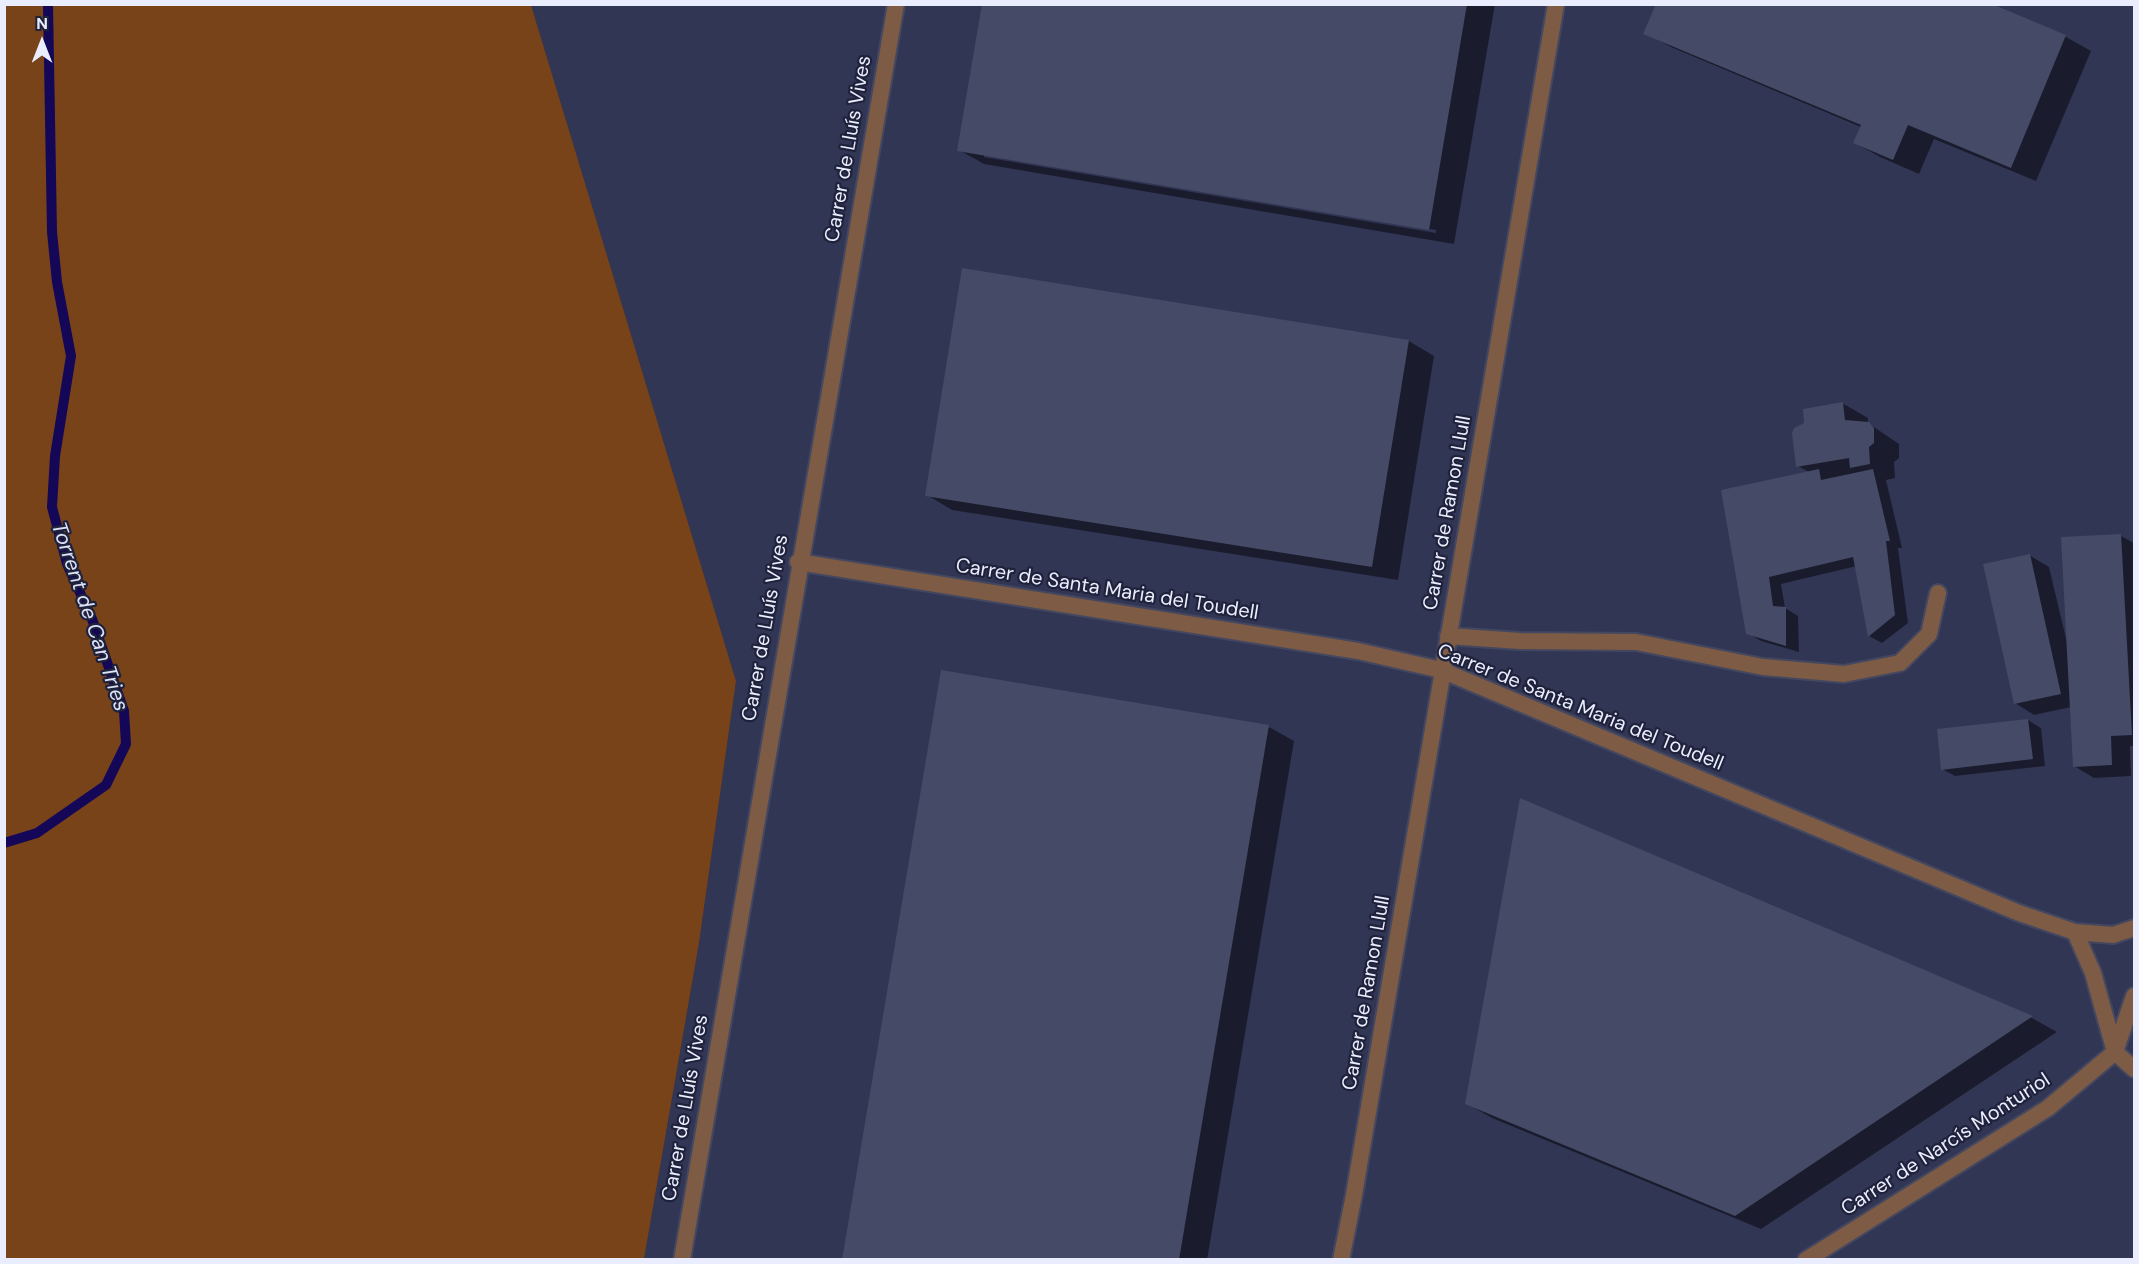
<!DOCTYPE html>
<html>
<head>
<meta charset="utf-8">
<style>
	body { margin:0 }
	#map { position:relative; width:2139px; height:1264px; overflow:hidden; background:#282c46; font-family:"DM Sans",sans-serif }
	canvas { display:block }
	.frame { position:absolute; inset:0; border:6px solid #e9edfe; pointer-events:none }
	.north { position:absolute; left:12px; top:12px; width:60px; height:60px; -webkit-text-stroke:4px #1f223b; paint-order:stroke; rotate:0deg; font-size:16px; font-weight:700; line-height:24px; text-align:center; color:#e9edfe }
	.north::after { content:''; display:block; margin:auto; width:21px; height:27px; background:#e9edfe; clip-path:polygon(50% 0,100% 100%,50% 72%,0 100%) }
</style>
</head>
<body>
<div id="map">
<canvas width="2139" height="1264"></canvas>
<div class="frame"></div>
<div class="north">N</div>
</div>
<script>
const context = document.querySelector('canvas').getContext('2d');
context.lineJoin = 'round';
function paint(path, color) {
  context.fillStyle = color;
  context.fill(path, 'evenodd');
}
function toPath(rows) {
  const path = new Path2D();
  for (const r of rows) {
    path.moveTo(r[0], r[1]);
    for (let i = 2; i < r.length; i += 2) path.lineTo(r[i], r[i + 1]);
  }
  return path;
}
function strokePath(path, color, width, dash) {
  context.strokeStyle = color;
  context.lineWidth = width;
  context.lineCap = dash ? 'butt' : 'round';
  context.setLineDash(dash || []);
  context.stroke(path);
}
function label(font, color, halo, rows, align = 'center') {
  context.font = font + ' "DM Sans",sans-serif';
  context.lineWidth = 4.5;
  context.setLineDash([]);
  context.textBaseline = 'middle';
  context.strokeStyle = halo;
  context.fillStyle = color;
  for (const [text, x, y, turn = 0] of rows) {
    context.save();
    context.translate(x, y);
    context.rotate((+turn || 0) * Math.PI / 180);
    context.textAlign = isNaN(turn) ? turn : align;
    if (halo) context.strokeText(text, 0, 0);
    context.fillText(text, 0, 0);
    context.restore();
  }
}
const built = toPath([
	[531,5,2134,5,2134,1259,644,1259,699,943,736,681]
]);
const green = toPath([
	[5,4,531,5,736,681,699,943,644,1259,5,1259]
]);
const shadow = toPath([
	[984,4,1495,4,1454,244,984,164,959,150],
	[984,154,1436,230,1436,233,984,157],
	[1992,6,2066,37,2091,51,2036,181,1934,139,1919,174,1880,157,1855,143,1861,127,1671,47,1645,33],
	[1409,341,1434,356,1398,580,952,510,927,495],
	[1842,403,1868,418,1868,423,1899,444,1899,458,1894,462,1895,478,1886,480,1902,548,1898,548,1908,623,1882,643,1869,636,1857,566,1781,584,1785,608,1798,616,1799,652,1761,641,1748,633,1723,491,1809,472,1798,466],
	[2121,536,2134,543,2134,746,2130,746,2131,776,2094,778,2074,766,2071,707,2034,715,2015,703,2029,555,2049,567,2068,647],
	[2028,720,2041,728,2045,766,1955,776,1942,769],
	[1269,727,1294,741,1207,1260,843,1260],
	[1521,800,2032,1018,2057,1032,1761,1229,1492,1118,1466,1103]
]);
const stream = toPath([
	[4,843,37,833,106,785,126,744,124,711,92,619,67,564,52,507,55,456,71,356,57,282,52,232,48,4]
]);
const building = toPath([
	[982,4,1467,4,1429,230,957,151],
	[1656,4,1992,4,2066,35,2011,168,1908,125,1893,160,1853,143,1861,125,1643,34],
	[962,268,1409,340,1372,567,925,496],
	[1843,402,1845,420,1869,422,1874,428,1874,443,1869,447,1870,464,1850,468,1849,458,1796,467,1792,433,1794,428,1804,423,1803,409],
	[1819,469,1821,480,1873,469,1890,541,1886,541,1895,615,1868,637,1853,557,1769,577,1773,606,1786,607,1786,646,1746,634,1721,490],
	[2121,534,2132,735,2111,736,2112,765,2073,767,2061,537],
	[2030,554,2061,694,2014,704,1983,564],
	[941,670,1269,725,1179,1260,842,1260],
	[2028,719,2033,759,1941,770,1937,729],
	[1520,798,2033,1016,1735,1216,1465,1104]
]);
const minor = toPath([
	[798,562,1358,651,1441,670,2019,913,2075,932,2113,935,2134,928],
	[1448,636,1520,641,1636,642,1763,667,1844,674,1900,663,1929,634,1938,593],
	[2075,932,2093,973,2115,1052,2134,1069],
	[682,1260,896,4],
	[1341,1260,1354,1195,1556,4],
	[1806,1260,2048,1108,2115,1052,2134,996]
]);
const streetNames = [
	["Carrer de Lluís Vives",849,149,-80],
	["Carrer de Ramon Llull",1448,513,-80],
	["Carrer de Santa Maria del Toudell",1107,590,9],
	["Carrer de Lluís Vives",766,628,-80],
	["Carrer de Santa Maria del Toudell",1580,708,22],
	["Carrer de Ramon Llull",1367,993,-80],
	["Carrer de Lluís Vives",686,1108,-80],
	["Carrer de Narcís Monturiol",1946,1145,-33]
];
const waterNames = [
	["Torrent de Can Tries",89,617,71]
];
paint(built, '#323655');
paint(green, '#79431a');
paint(shadow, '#0007');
strokePath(stream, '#140757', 10);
paint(building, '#454a66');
strokePath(minor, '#434760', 20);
strokePath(minor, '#7e5b44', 16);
label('20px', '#e9edfe', '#1f223b', streetNames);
label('italic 21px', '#dde2f9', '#1f223b', waterNames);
</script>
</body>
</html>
